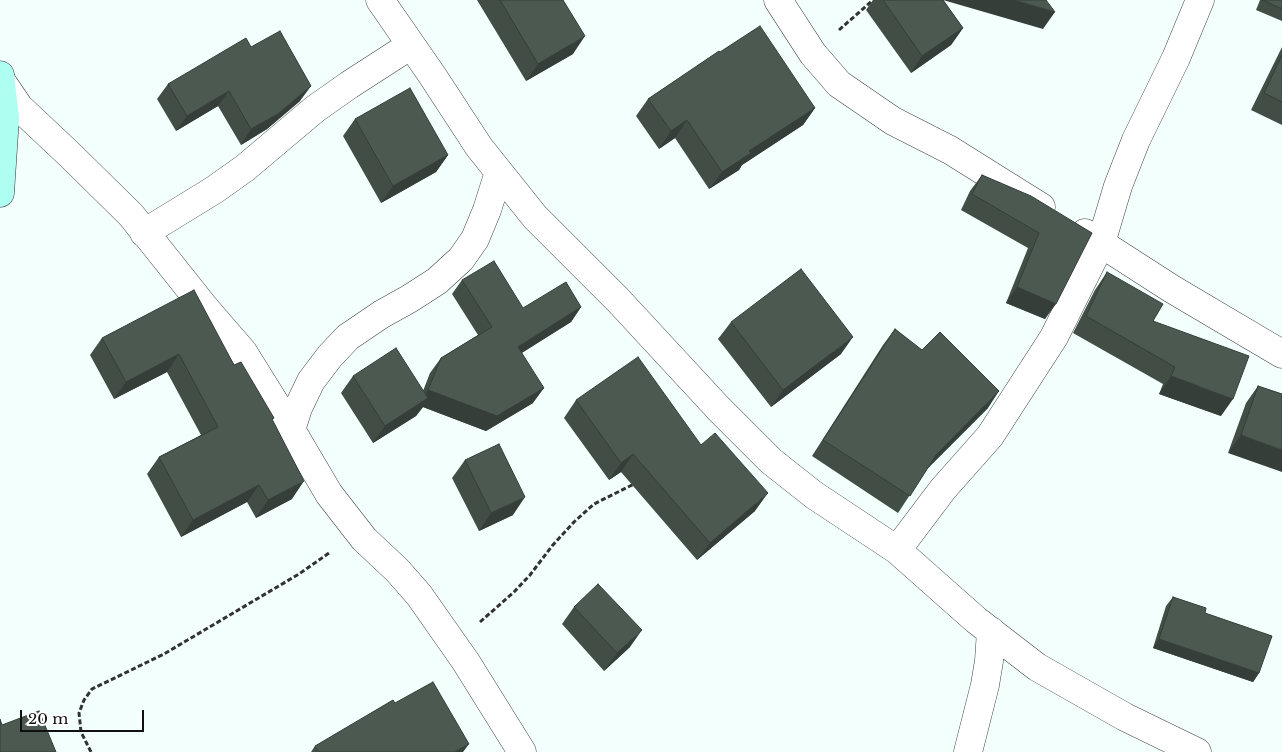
<!DOCTYPE html>
<html>
<head>
<meta charset="utf-8">
<style>
	body { margin:0 }
	#map { position:relative; width:1282px; height:752px; overflow:hidden; background:#f3fffc; font-family:"Libre Baskerville",serif }
	canvas { display:block }
	.scale { position:absolute; left:20px; top:710px; width:124px; height:22px; box-sizing:border-box; border:2px solid #101010; border-top:0; padding-left:6px; font-size:15px; line-height:18px; white-space:nowrap; color:#101010; -webkit-text-stroke:4px #fff; paint-order:stroke }
</style>
</head>
<body>
<div id="map">
<canvas width="1282" height="752"></canvas>
<div class="scale">20 m</div>
</div>
<script>
const context = document.querySelector('canvas').getContext('2d');
context.lineJoin = 'round';
function toPath(rows) {
  const path = new Path2D();
  for (const r of rows) {
    path.moveTo(r[0], r[1]);
    for (let i = 2; i < r.length; i += 2) path.lineTo(r[i], r[i + 1]);
  }
  return path;
}
function strokePath(path, color, width, dash) {
  context.strokeStyle = color;
  context.lineWidth = width;
  context.lineCap = dash ? 'butt' : 'round';
  context.setLineDash(dash || []);
  context.stroke(path);
}
function paint(path, color) {
  context.fillStyle = color;
  context.fill(path, 'evenodd');
}
const path = toPath([
	[839,30,873,0],
	[480,622,514,592,530,575,552,546,574,522,594,504,634,484],
	[91,752,81,732,79,713,84,700,92,689,164,654,299,574,329,553]
]);
const minor = toPath([
	[380,0,432,75,479,147,535,217,618,300,719,409,771,461,814,495,897,550,976,620,1037,667,1125,717,1197,752],
	[778,0,813,54,839,84,893,121,950,150,1041,207],
	[0,79,19,107,69,154,131,215,205,308,243,352,286,421,329,494,364,539,397,570,419,595,466,662,522,752],
	[144,233,214,190,245,168,315,109,349,85,411,45],
	[1085,233,1172,289,1282,354],
	[291,430,298,408,311,381,330,356,348,337,382,314,409,299,437,281,461,259,475,239,487,210,499,172],
	[897,550,943,489,990,436,1054,337,1101,243,1118,186,1136,140,1176,58,1200,0],
	[968,752,985,685,989,661,991,631]
]);
const secondary = toPath([
	[0,75,5,118,0,193]
]);
const wall = toPath([
	[477,0,563,0,573,54,526,81],
	[873,0,943,0,963,28,951,45,911,73,866,10],
	[1260,0,1282,0,1282,21,1256,10],
	[251,47,300,101,267,129,241,145,218,106,176,131,157,99,168,84],
	[1282,47,1282,125,1251,110],
	[720,52,815,108,803,125,742,165,739,170,709,189,675,138,659,149,636,116,648,99],
	[355,119,448,155,436,172,381,203,343,136],
	[982,175,1092,233,1045,319,1006,303,1028,248,961,210,970,191],
	[1107,272,1153,321,1221,416,1159,394,1163,384,1073,333,1095,290],
	[462,280,523,308,581,307,571,322,522,353,533,403,486,431,423,407,416,416,373,443,341,393,353,376,423,391,430,373,441,358,478,335,452,294],
	[731,322,841,354,771,407,718,339],
	[895,329,988,408,927,469,898,513,812,456,883,345],
	[102,338,234,365,274,418,272,420,292,499,256,518,247,502,181,537,147,474,159,457,201,435,167,372,114,399,90,355],
	[1258,386,1282,394,1228,453,1246,403],
	[576,400,701,445,755,511,697,560,621,472,609,480,564,418],
	[465,460,513,515,479,531,452,478],
	[1173,597,1205,613,1259,673,1253,682,1153,648,1166,606],
	[574,607,630,647,604,671,562,624],
	[315,746,319,752,311,752]
]);
const shadedWall = toPath([
	[943,0,1014,0,1055,12,1043,29],
	[963,28,951,45,911,73,922,56],
	[585,36,573,54,526,81,538,64],
	[311,86,300,101,267,129,241,145,251,129],
	[229,91,218,106,176,131,187,116],
	[815,108,803,125,742,165,739,170,709,189,722,172,749,151],
	[687,120,675,138,659,149,671,131],
	[448,155,436,172,381,203,393,186],
	[1017,287,1056,304,1045,319,1006,303],
	[581,307,571,322,508,361,518,347],
	[853,337,841,354,771,407,783,390],
	[179,354,167,372,114,399,126,382],
	[1171,376,1233,399,1221,416,1159,394],
	[544,388,533,403,486,431,423,407,416,416,373,443,385,426,418,405,428,390],
	[999,391,988,408,925,471,936,455],
	[1241,435,1282,450,1282,472,1228,453],
	[633,454,621,472,609,480,621,463],
	[304,481,292,499,256,518,268,500],
	[259,485,247,502,181,537,193,520],
	[768,493,755,511,697,560,710,543],
	[525,497,513,515,479,531,491,513],
	[642,630,630,647,604,671,617,653],
	[1159,639,1259,673,1253,682,1153,648],
	[469,744,463,752,454,752]
]);
const building = toPath([
	[500,0,563,0,585,36,538,64,500,0],
	[883,0,943,0,963,28,922,56,883,0],
	[1014,0,1046,0,1055,12,1014,0],
	[1263,0,1282,0,1282,9,1263,0],
	[760,26,815,108,749,151,751,153,722,172,687,120,671,131,648,99,719,51,720,52,760,26],
	[280,31,311,86,278,114,251,129,229,91,187,116,168,84,246,38,251,47,280,31],
	[1282,55,1282,102,1264,93,1282,55],
	[410,88,448,155,393,186,355,119,410,88],
	[982,175,1031,196,1092,233,1056,304,1017,287,1039,233,972,194,982,175],
	[494,261,523,308,566,282,581,307,518,347,544,388,497,416,428,390,441,358,492,327,462,280,494,261],
	[801,269,853,337,783,390,731,322,801,269],
	[1107,272,1163,304,1153,321,1249,356,1233,399,1171,376,1175,367,1086,316,1107,272],
	[194,290,234,365,241,362,274,418,272,419,304,481,268,500,259,485,193,520,159,457,218,427,179,354,126,382,102,338,194,290],
	[895,329,922,350,940,332,999,391,936,455,910,496,823,440,895,329],
	[396,348,428,398,385,426,353,376,396,348],
	[638,357,701,445,715,433,768,493,710,543,633,454,621,463,576,400,638,357],
	[1258,386,1282,394,1282,450,1241,435,1258,386],
	[499,444,525,497,491,513,465,460,499,444],
	[598,584,642,630,617,653,574,607,598,584],
	[1173,597,1206,608,1205,613,1272,636,1259,673,1159,639,1173,597],
	[433,682,469,744,454,752,319,752,315,746,393,700,395,703,433,682],
	[39,711,56,752,0,752,0,719,2,725,39,711]
]);
strokePath(minor, '#434343', 29);
strokePath(secondary, '#323232', 29);
strokePath(path, '#323232', 3, [5, 2.5]);
strokePath(minor, '#fff', 28);
strokePath(secondary, '#aefff1', 28);
paint(wall, '#414d45');
paint(shadedWall, '#353e38');
paint(building, '#4c5950');
strokePath(building, '#353e38', 1);
</script>
</body>
</html>
